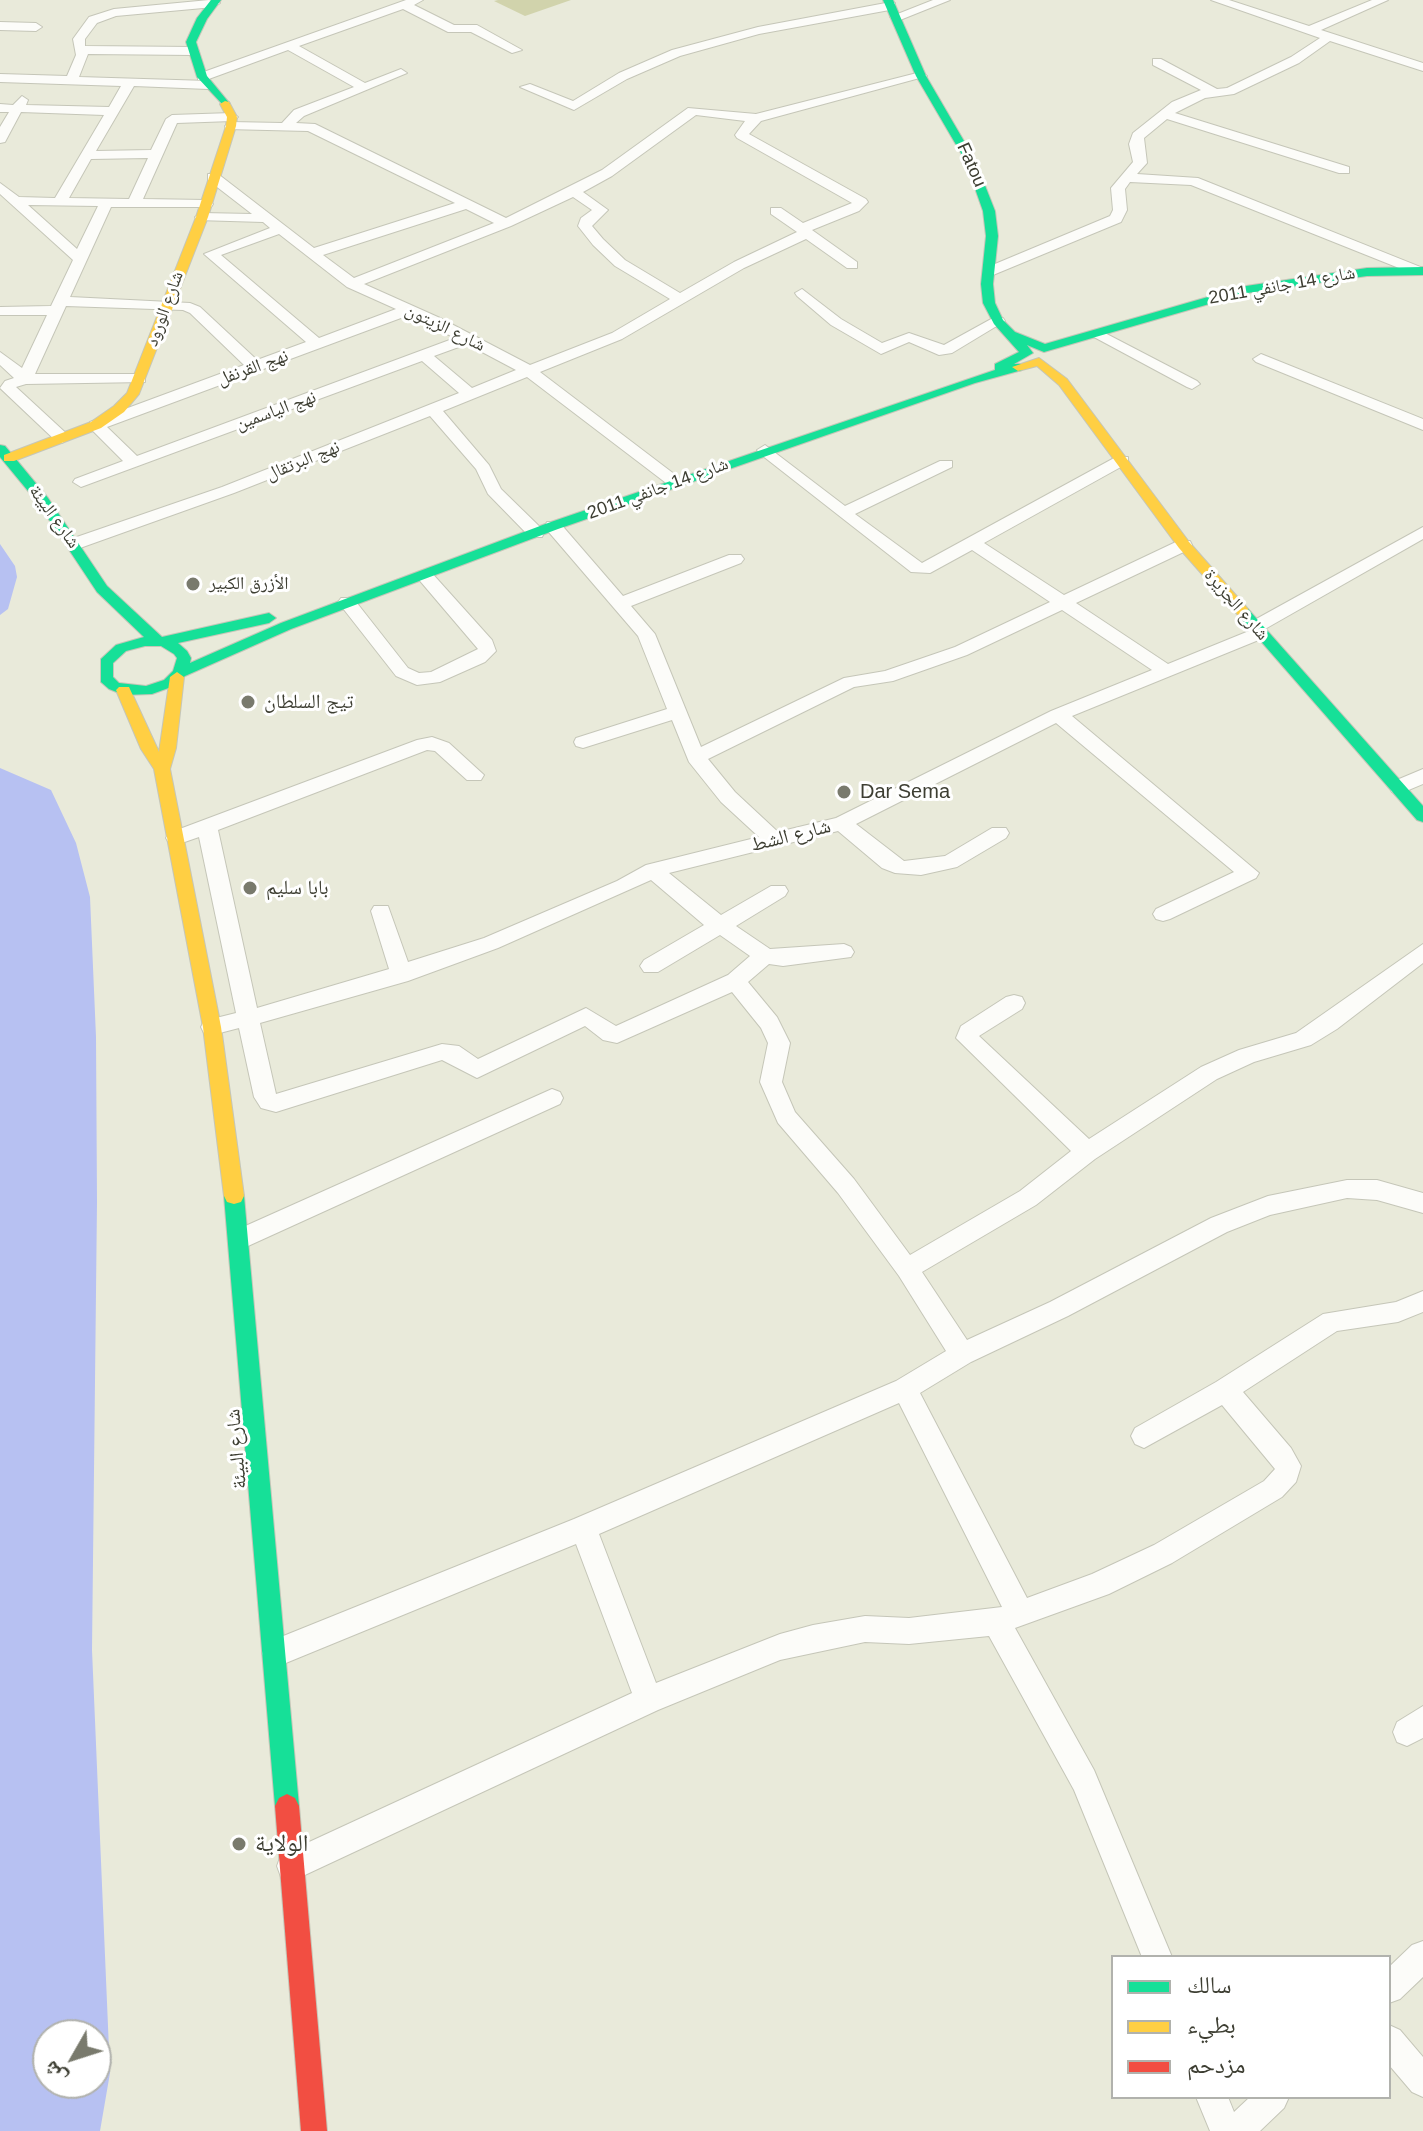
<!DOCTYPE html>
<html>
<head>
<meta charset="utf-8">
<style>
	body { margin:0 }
	#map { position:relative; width:1423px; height:2131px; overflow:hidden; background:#e9eada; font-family:Helvetica,"Noto Naskh Arabic",sans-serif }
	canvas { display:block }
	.legend { position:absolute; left:1111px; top:1955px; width:280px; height:144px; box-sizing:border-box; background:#fff; border:2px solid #b1b2ad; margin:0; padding:10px 14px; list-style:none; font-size:24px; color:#3d3e32 }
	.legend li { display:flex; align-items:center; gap:16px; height:40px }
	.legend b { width:40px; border:2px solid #b1b2ad }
	.north { position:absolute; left:32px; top:2019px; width:80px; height:80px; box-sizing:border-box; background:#fff; border:2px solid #b1b2ad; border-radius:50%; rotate:231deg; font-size:22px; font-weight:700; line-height:32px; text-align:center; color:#3d3e32 }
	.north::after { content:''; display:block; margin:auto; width:28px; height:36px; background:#797a6d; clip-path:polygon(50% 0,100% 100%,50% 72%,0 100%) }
</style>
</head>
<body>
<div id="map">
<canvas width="1423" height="2131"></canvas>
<ul class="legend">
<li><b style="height:10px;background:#16e098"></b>سالك</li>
<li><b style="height:10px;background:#ffcf43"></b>بطيء</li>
<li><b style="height:10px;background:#f24e42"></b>مزدحم</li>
</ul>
<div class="north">ش</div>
</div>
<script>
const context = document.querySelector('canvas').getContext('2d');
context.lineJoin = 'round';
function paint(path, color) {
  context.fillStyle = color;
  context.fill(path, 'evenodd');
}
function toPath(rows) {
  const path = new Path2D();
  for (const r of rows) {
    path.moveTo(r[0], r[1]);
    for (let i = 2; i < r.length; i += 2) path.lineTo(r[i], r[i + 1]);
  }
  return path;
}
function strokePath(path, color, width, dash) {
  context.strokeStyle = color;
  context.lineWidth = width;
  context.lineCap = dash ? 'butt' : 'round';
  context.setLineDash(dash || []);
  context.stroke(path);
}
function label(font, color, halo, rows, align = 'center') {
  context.font = font + ' Helvetica,"Noto Naskh Arabic",sans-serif';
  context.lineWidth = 6;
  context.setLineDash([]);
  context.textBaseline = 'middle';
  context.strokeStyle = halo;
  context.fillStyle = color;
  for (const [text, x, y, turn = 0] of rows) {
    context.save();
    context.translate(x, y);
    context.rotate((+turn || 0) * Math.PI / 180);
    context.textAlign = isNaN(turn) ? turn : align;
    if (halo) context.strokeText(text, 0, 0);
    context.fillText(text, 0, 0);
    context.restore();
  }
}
const green = toPath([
	[571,0,525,16,494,1,498,0]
]);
const water = toPath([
	[0,544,15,566,17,577,8,609,0,615],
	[0,768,51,790,76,843,90,897,96,1037,97,1202,92,1650,110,2073,100,2131,0,2131],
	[96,2035,96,2083,48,2083,48,2035]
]);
const street = toPath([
	[209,0,220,3,214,7,116,16,97,23,85,39,85,46,193,47,199,51,193,55,88,54,79,77,208,81,214,85,208,89,134,86,96,151,151,150,166,119,172,115,232,113,238,117,232,121,177,123,143,199,206,200,213,204,211,207,111,207,70,297,190,303,200,307,257,360,306,342,204,254,270,228,263,222,197,220,195,217,202,213,252,214,208,180,208,174,218,174,314,248,455,203,308,131,226,129,225,126,231,122,282,123,294,110,354,87,288,50,206,80,198,80,198,74,406,0,423,0,414,5,454,25,477,25,522,50,512,53,471,32,448,32,403,9,299,46,365,83,401,69,407,73,304,116,296,123,315,124,506,218,602,170,688,108,756,114,921,72,927,76,761,121,749,134,866,199,868,202,859,211,812,230,857,262,857,268,847,268,806,239,744,268,622,339,540,372,682,480,684,483,682,486,670,486,527,377,443,411,489,465,501,489,542,529,544,533,542,537,530,537,488,494,476,469,430,416,234,493,80,548,68,548,66,544,68,540,222,487,459,393,422,361,81,487,73,482,75,479,123,461,90,428,90,422,244,365,190,313,183,310,66,306,35,374,140,374,145,376,145,382,26,384,16,387,68,435,70,438,62,443,56,441,0,388,5,381,14,378,0,365,0,352,22,368,47,315,0,315,0,307,51,306,73,260,0,194,0,183,19,197,55,198,104,115,21,112,5,142,0,143,0,127,9,112,0,112,0,104,13,105,22,96,28,100,26,105,109,107,121,86,0,82,0,74,67,76,76,55,73,39,89,17,114,9,209,0],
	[696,115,745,121,735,135,737,138,852,203,803,223,781,208,771,208,771,214,797,232,734,262,680,293,625,260,603,239,592,226,608,210,583,192,612,176,696,115],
	[148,158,129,199,69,198,91,159,148,158],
	[573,197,592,210,581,218,578,226,593,245,615,266,670,299,612,333,530,365,440,318,364,284,511,226,573,197],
	[28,205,98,206,77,249,28,205],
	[466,209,494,223,354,278,323,255,466,209],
	[279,234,347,287,396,309,319,338,221,255,279,234],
	[409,315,455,338,137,456,107,427,409,315],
	[467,344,516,370,472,388,434,356,467,344],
	[933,0,950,0,900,20,890,17,933,0],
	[1211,0,1229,0,1309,26,1372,0,1388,0,1321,30,1423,63,1423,71,1330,41,1299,63,1234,94,1205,98,1175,113,1349,167,1349,173,1339,173,1167,119,1144,138,1147,163,1137,174,1198,178,1423,268,1423,274,1414,274,1191,185,1130,182,1125,189,1127,210,1121,222,993,275,983,275,983,269,1110,216,1113,210,1111,188,1133,162,1129,144,1133,133,1172,102,1201,90,1153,65,1153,59,1161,59,1217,89,1227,88,1291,57,1320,38,1211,0],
	[891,2,895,3,895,9,759,34,680,56,627,79,574,110,520,87,530,84,573,101,619,73,672,50,758,27,891,2],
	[0,22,36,23,42,27,36,31,0,30,0,22],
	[802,289,841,319,882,343,909,333,944,345,993,318,1003,318,1005,321,952,353,939,355,909,342,881,354,831,325,797,296,795,293,802,289],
	[1099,330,1197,381,1200,384,1192,389,1187,387,1094,337,1092,334,1099,330],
	[1261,354,1423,419,1423,430,1256,362,1253,359,1261,354],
	[765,445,845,506,940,461,952,461,952,467,855,514,922,563,1116,457,1128,457,1128,463,984,543,1064,595,1178,541,1190,541,1192,545,1190,549,1076,603,1168,664,1249,631,1246,627,1249,623,1423,527,1423,539,1265,629,1269,633,1266,637,1072,716,1259,873,1256,878,1170,919,1163,921,1156,919,1153,914,1156,909,1234,872,1056,723,856,824,904,861,945,856,992,828,1006,828,1009,833,1006,838,957,867,921,875,895,873,882,868,838,831,669,873,721,915,771,886,785,886,788,891,785,896,736,926,770,949,844,944,851,947,854,952,851,957,783,966,769,964,748,982,777,1017,790,1043,782,1082,795,1112,854,1179,910,1255,1020,1191,1071,1151,956,1038,961,1026,1006,997,1014,995,1022,997,1025,1003,1022,1009,979,1036,1089,1139,1201,1067,1239,1050,1296,1033,1423,944,1423,963,1337,1029,1311,1045,1254,1062,1217,1079,1095,1159,1036,1205,922,1272,967,1340,1050,1302,1211,1218,1268,1196,1347,1180,1377,1180,1423,1193,1423,1213,1377,1200,1347,1198,1270,1215,1227,1232,1068,1316,971,1362,920,1393,1027,1598,1092,1574,1154,1545,1264,1481,1275,1469,1222,1405,1144,1448,1135,1444,1131,1436,1135,1428,1216,1382,1323,1314,1396,1302,1423,1291,1423,1312,1398,1322,1337,1331,1243,1392,1291,1448,1301,1466,1296,1482,1282,1497,1172,1563,1109,1594,1015,1628,1094,1770,1172,1957,1142,1957,1074,1790,989,1636,909,1644,865,1642,780,1660,658,1710,292,1881,281,1877,277,1866,281,1855,632,1693,576,1544,276,1667,266,1663,262,1653,266,1643,574,1519,896,1381,946,1351,899,1276,838,1193,778,1123,760,1082,768,1043,761,1028,732,992,617,1043,603,1040,585,1026,477,1078,442,1060,276,1112,261,1108,254,1097,239,1028,212,1035,204,1033,201,1027,204,1021,236,1013,199,837,176,845,169,843,166,838,169,833,417,740,432,737,449,743,484,775,481,780,467,780,435,751,427,750,218,830,257,1008,389,969,371,911,374,906,388,906,408,962,484,938,617,881,646,865,759,837,721,802,689,762,672,720,583,748,576,746,574,742,576,738,667,709,638,636,547,530,545,526,547,522,559,522,623,596,729,555,741,555,744,559,741,563,631,606,655,634,701,747,844,678,885,671,955,647,1050,602,972,550,930,573,911,572,759,453,757,450,765,445],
	[1062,610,1152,670,1051,711,836,818,778,832,735,792,708,759,854,687,893,681,967,655,1062,610],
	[651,880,704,925,644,960,640,966,644,972,658,972,720,935,750,956,728,975,616,1026,586,1008,478,1059,459,1046,442,1044,276,1094,260,1023,408,981,498,948,651,880],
	[899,1403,1002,1607,909,1618,865,1616,813,1625,780,1634,656,1683,599,1534,899,1403],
	[424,570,430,571,492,640,496,651,485,662,440,682,417,685,396,676,338,602,341,598,353,598,408,668,419,673,431,672,478,649,415,575,424,570],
	[1423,769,1423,784,1399,794,1392,792,1389,787,1392,782,1423,769],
	[552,1089,560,1092,563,1098,560,1104,248,1246,240,1249,232,1246,228,1239,232,1232,552,1089],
	[1423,1706,1423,1738,1407,1746,1397,1742,1393,1732,1397,1722,1423,1706],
	[1423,1941,1423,1977,1400,1999,1389,2003,1389,1967,1412,1945,1423,1941],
	[1389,2025,1400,2030,1423,2057,1423,2097,1412,2092,1389,2065,1389,2025],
	[1196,2097,1228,2097,1234,2112,1250,2097,1289,2097,1284,2108,1260,2131,1210,2131,1196,2097]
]);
const fast = toPath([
	[211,0,221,0,207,19,196,42,207,76,230,104,225,107,197,77,186,42,197,18,211,0],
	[883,0,893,0,926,76,975,160,995,211,998,236,993,284,995,303,1003,320,1015,332,1045,344,1246,286,1367,268,1423,267,1423,275,1367,276,1247,293,1044,352,1027,345,1033,353,1014,364,1022,364,1022,370,975,383,558,529,291,629,185,676,174,686,152,694,124,695,109,689,101,682,101,659,116,645,144,637,97,592,38,503,0,457,0,445,5,446,48,498,107,586,162,637,269,613,276,618,269,623,178,643,187,651,191,658,190,663,281,623,548,523,995,370,995,364,1019,352,994,324,983,303,981,284,986,236,983,211,965,160,916,76,883,0],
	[145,646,161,646,174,654,177,658,173,671,164,680,146,686,119,683,113,677,113,663,126,651,145,646],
	[1243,608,1248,609,1423,806,1423,822,1417,820,1238,615,1238,609,1243,608],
	[234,1188,241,1190,244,1196,299,1806,295,1814,287,1818,279,1814,275,1806,224,1196,227,1190,234,1188]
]);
const slow = toPath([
	[225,101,229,102,237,117,236,126,208,217,139,394,124,412,101,428,14,461,4,461,4,455,91,422,114,406,127,393,196,217,226,126,227,117,220,104,225,101],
	[1039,358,1067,379,1189,542,1248,609,1248,615,1238,615,1179,548,1059,385,1037,366,1018,371,1012,367,1039,358],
	[177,672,184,677,176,748,170,769,221,1027,244,1196,241,1202,234,1204,227,1202,224,1196,203,1027,154,769,141,749,116,690,119,687,129,687,159,752,170,677,177,672]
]);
const jam = toPath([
	[287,1794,295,1798,299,1806,327,2131,301,2131,275,1806,279,1798,287,1794]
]);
const markers = [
	[193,584,8,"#797a6d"],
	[248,702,8,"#797a6d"],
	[844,792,8,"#797a6d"],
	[250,888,8,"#797a6d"],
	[239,1844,8,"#797a6d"]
];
const farStreetnames = [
	["Fatou",971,165,66],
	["شارع 14 جانفي 2011",1282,286,-10],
	["شارع الورود",165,309,-70],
	["شارع الزيتون",445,328,26],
	["نهج القرنفل",253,368,-20],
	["نهج الياسمين",276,411,-20],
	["نهج البرتقال",303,461,-22],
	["شارع 14 جانفي 2011",658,489,-20],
	["شارع البيئة",54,517,54],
	["شارع الجزيرة",1236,605,49]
];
const farPoinames = [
	["الأزرق الكبير",209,584]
];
const poiNames = [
	["تيج السلطان",264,702],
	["Dar Sema",860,792],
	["بابا سليم",266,888]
];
const streetNames = [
	["شارع الشط",791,836,-14],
	["شارع البيئة",237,1449,-95]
];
const nearPoinames = [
	["الولاية",255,1844]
];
paint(green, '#d1d3ac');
paint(water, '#b7c1f2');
strokePath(street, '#c5c6b8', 2);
strokePath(fast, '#c5c6b8', 2);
strokePath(slow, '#c5c6b8', 2);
strokePath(jam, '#c5c6b8', 2);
paint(street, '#fcfcf9');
paint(fast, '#16e098');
paint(slow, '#ffcf43');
paint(jam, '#f24e42');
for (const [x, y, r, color] of markers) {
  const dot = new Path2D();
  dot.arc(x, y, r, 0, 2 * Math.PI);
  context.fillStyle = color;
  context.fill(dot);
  strokePath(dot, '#fff', 3);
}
label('18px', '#3d3e32', '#fff', farStreetnames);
label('18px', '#3d3e32', '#fff', farPoinames, 'left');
label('20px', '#3d3e32', '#fff', poiNames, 'left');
label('20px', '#3d3e32', '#fff', streetNames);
label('24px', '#3d3e32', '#fff', nearPoinames, 'left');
</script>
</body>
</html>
